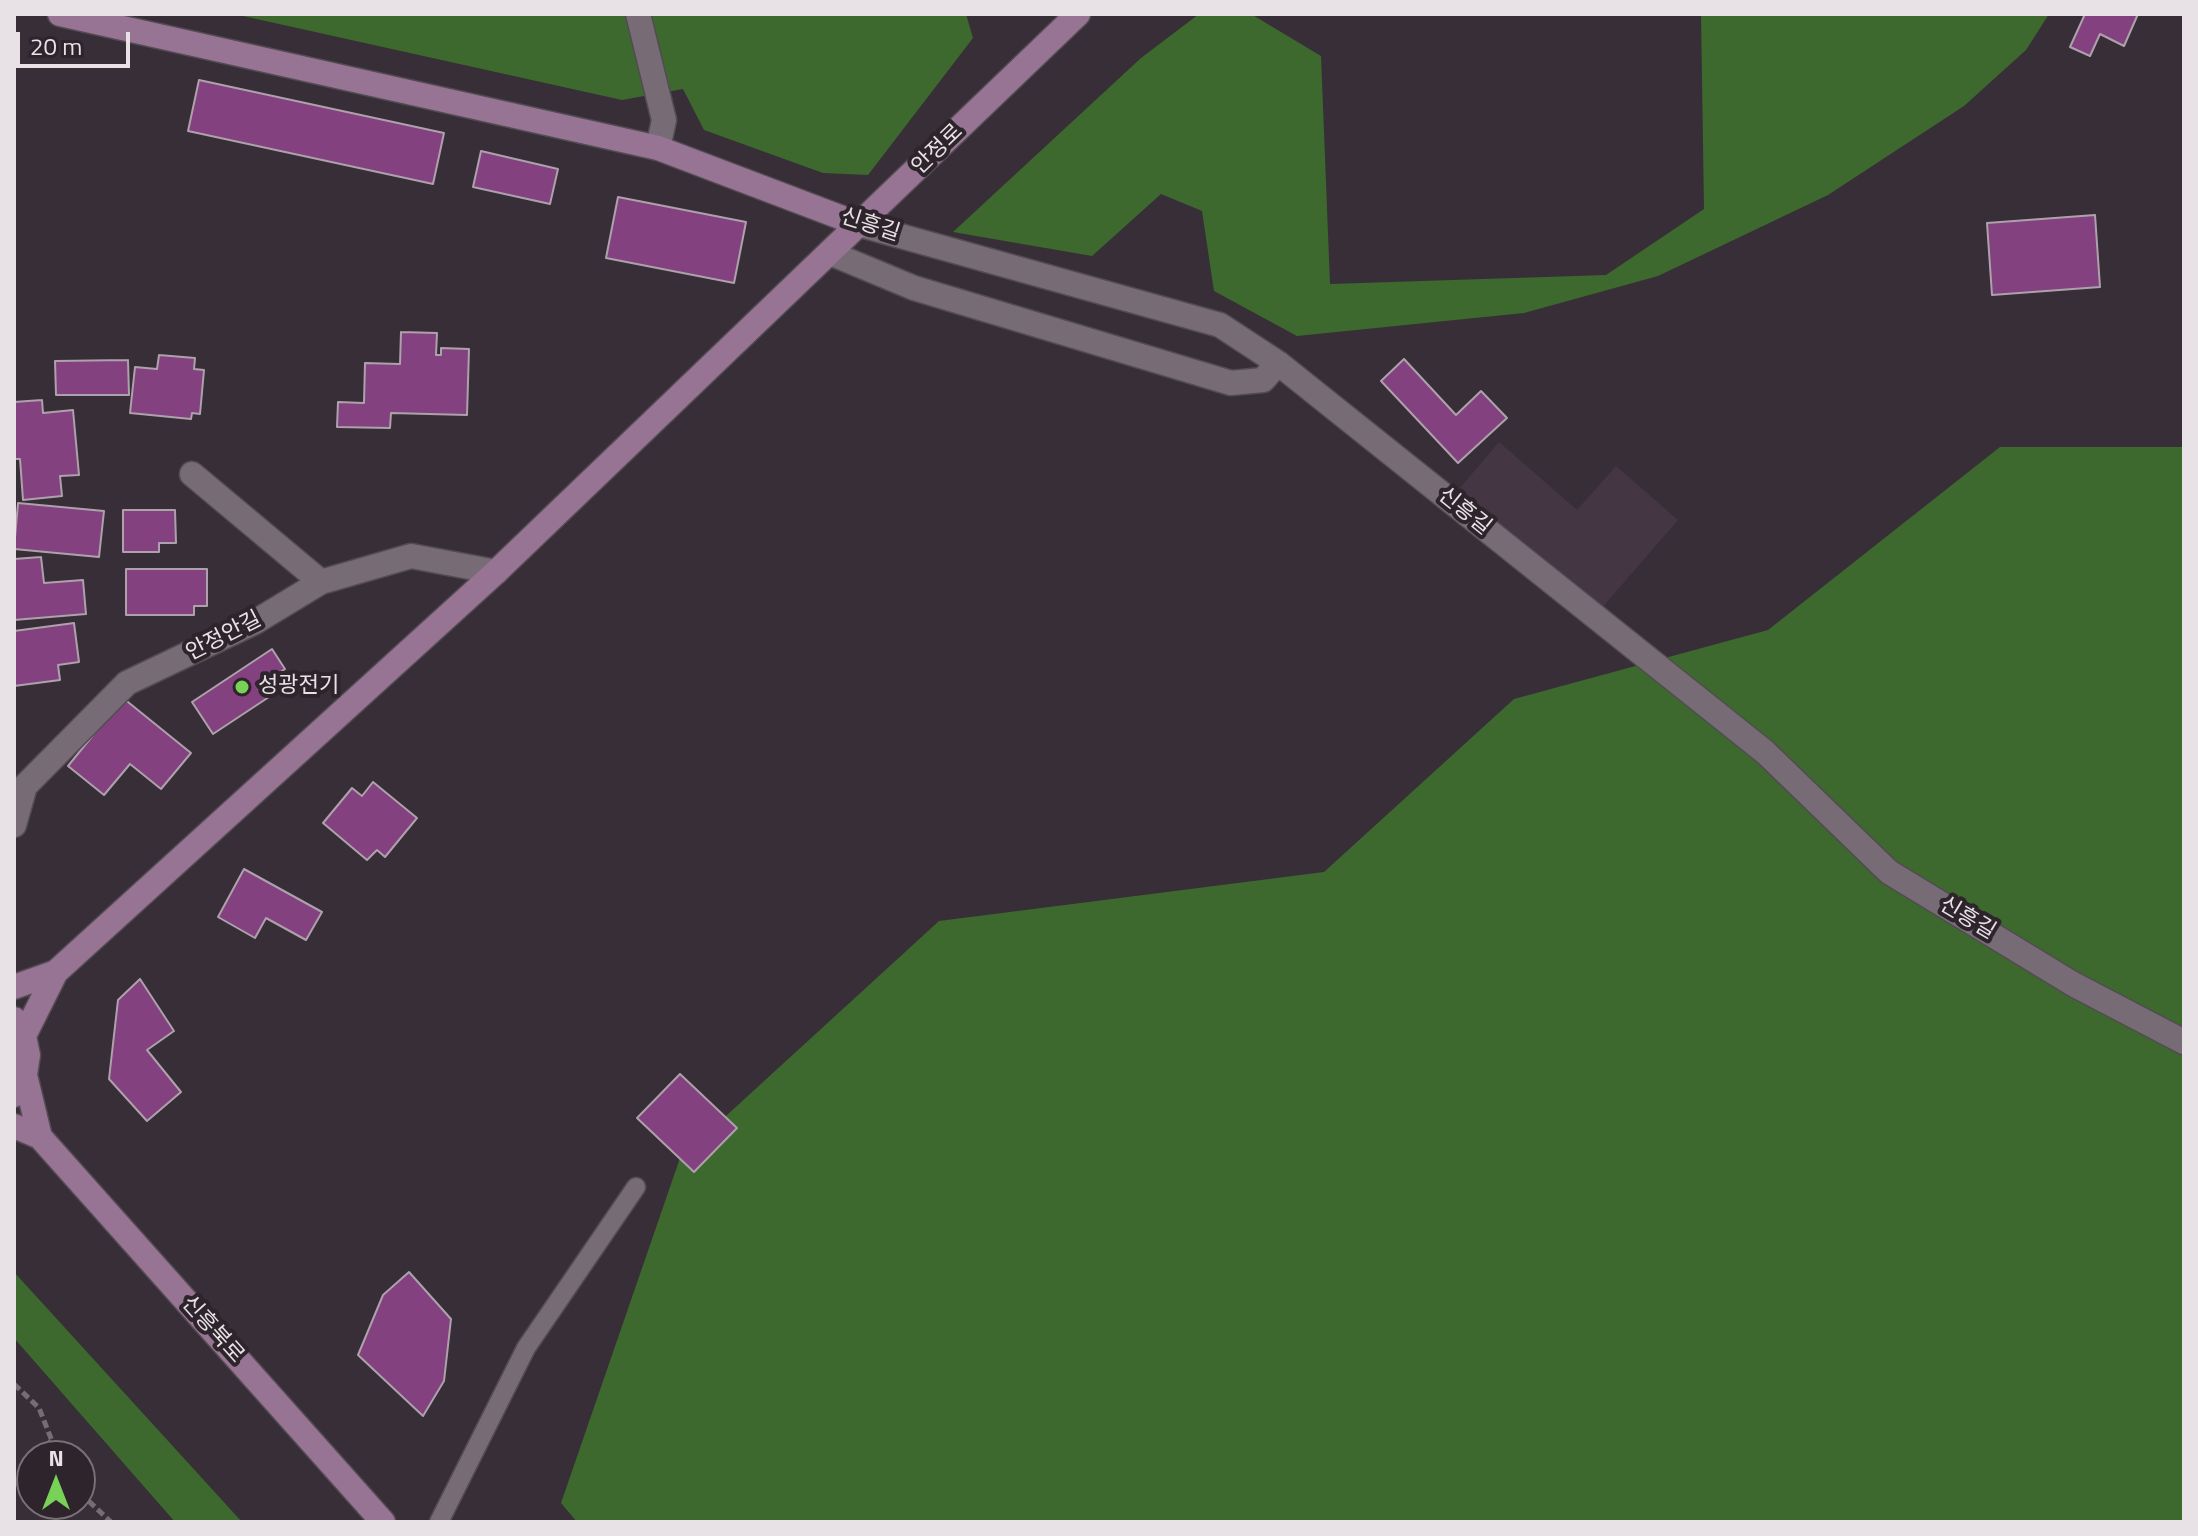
<!DOCTYPE html>
<html>
<head>
<meta charset="utf-8">
<style>
	body { margin:0 }
	#map { position:relative; width:2198px; height:1536px; overflow:hidden; background:#382e37; font-family:"Titillium Web",sans-serif }
	canvas { display:block }
	.frame { position:absolute; inset:0; border:16px solid #e8e2e7; pointer-events:none }
	.north { position:absolute; left:16px; top:1440px; width:80px; height:80px; box-sizing:border-box; background:#2e242c; border:2px solid #787077; border-radius:50%; rotate:0deg; font-size:22px; font-weight:700; line-height:32px; text-align:center; color:#e8e2e7 }
	.north::after { content:''; display:block; margin:auto; width:28px; height:36px; background:#78d258; clip-path:polygon(50% 0,100% 100%,50% 72%,0 100%) }
	.scale { position:absolute; left:16px; top:32px; width:114px; height:36px; box-sizing:border-box; border:4px solid #e8e2e7; border-top:0; padding-left:10px; font-size:24px; line-height:28px; white-space:nowrap; color:#e8e2e7; -webkit-text-stroke:6px #2e242c; paint-order:stroke }
</style>
</head>
<body>
<div id="map">
<canvas width="2198" height="1536"></canvas>
<div class="frame"></div>
<div class="north">N</div>
<div class="scale">20 m</div>
</div>
<script>
const context = document.querySelector('canvas').getContext('2d');
context.lineJoin = 'round';
function paint(path, color) {
  context.fillStyle = color;
  context.fill(path, 'evenodd');
}
function toPath(rows) {
  const path = new Path2D();
  for (const r of rows) {
    path.moveTo(r[0], r[1]);
    for (let i = 2; i < r.length; i += 2) path.lineTo(r[i], r[i + 1]);
  }
  return path;
}
function strokePath(path, color, width, dash) {
  context.strokeStyle = color;
  context.lineWidth = width;
  context.lineCap = dash ? 'butt' : 'round';
  context.setLineDash(dash || []);
  context.stroke(path);
}
function label(font, color, halo, rows, align = 'center') {
  context.font = font + ' "Titillium Web","Noto Sans KR",sans-serif';
  context.lineWidth = 8;
  context.setLineDash([]);
  context.textBaseline = 'middle';
  context.strokeStyle = halo;
  context.fillStyle = color;
  for (const [text, x, y, turn = 0] of rows) {
    context.save();
    context.translate(x, y);
    context.rotate((+turn || 0) * Math.PI / 180);
    context.textAlign = isNaN(turn) ? turn : align;
    if (halo) context.strokeText(text, 0, 0);
    context.fillText(text, 0, 0);
    context.restore();
  }
}
const built = toPath([
	[1499,442,1577,510,1616,466,1678,520,1600,610,1459,489]
]);
const green = toPath([
	[234,14,966,14,973,38,868,175,823,173,704,130,683,89,622,100],
	[1199,14,1251,14,1321,56,1330,284,1606,275,1704,209,1701,14,2049,14,2026,50,1964,106,1828,195,1658,276,1524,313,1297,336,1214,291,1202,211,1161,194,1092,256,953,232,1141,58],
	[2000,447,2184,447,2184,1522,577,1522,561,1503,680,1158,939,921,1324,872,1514,699,1768,630],
	[14,1272,242,1522,175,1522,14,1338]
]);
const building = toPath([
	[2085,14,2138,14,2124,46,2100,34,2090,56,2070,47,2085,14],
	[199,80,444,133,433,184,188,131,199,80],
	[481,151,558,169,550,204,473,187,481,151],
	[618,197,746,222,734,283,606,258,618,197],
	[2095,215,2100,287,1992,295,1987,223,2095,215],
	[401,332,437,333,436,355,441,355,441,348,469,349,467,415,391,413,390,428,337,427,338,402,364,403,365,363,400,364,401,332],
	[159,355,195,358,194,369,204,370,200,414,192,413,191,419,130,413,135,367,157,369,159,355],
	[1404,359,1456,415,1481,391,1507,418,1458,463,1381,381,1404,359],
	[128,360,129,395,56,395,55,361,128,360],
	[42,400,43,413,73,410,79,475,60,476,62,496,23,500,20,459,14,459,14,402,42,400],
	[18,503,104,511,99,557,14,549,18,503],
	[123,510,175,510,176,543,159,543,159,552,123,552,123,510],
	[41,557,44,583,83,580,86,614,14,620,14,559,41,557],
	[126,569,207,569,207,606,194,606,194,615,126,615,126,569],
	[74,623,79,662,58,665,60,680,14,686,14,631,74,623],
	[272,649,285,669,267,681,275,693,213,734,192,702,272,649],
	[123,698,191,753,161,789,130,764,104,795,68,766,123,698],
	[373,782,417,818,385,857,377,850,367,860,323,823,352,788,362,796,373,782],
	[244,869,322,912,306,940,266,918,255,938,218,917,244,869],
	[140,979,174,1031,147,1050,181,1092,147,1121,109,1079,118,1000,140,979],
	[680,1074,737,1128,694,1172,637,1118,680,1074],
	[409,1272,451,1319,444,1381,423,1416,358,1355,383,1295,409,1272]
]);
const path = toPath([
	[14,1384,39,1408,58,1456],
	[38,1456,51,1441],
	[14,1485,32,1463],
	[80,1493,111,1522]
]);
const lane = toPath([
	[439,1522,526,1348,636,1187]
]);
const street = toPath([
	[638,14,664,120,658,148],
	[861,225,1220,325,1278,363,1765,752,1889,872,2073,984,2184,1042],
	[830,253,914,288,1231,383,1263,380,1278,363],
	[192,474,321,582],
	[14,825,25,786,127,683,255,622,321,582,411,556,496,572]
]);
const secondary = toPath([
	[60,14,658,148,861,225],
	[14,987,56,972,496,572,1078,14],
	[14,1019,24,1036,28,1055,25,1075,14,1095],
	[24,1036,56,972],
	[25,1075,40,1137],
	[14,1126,40,1137,383,1522]
]);
const markers = [
	[242,687,8,"#78d258"]
];
const streetNames = [
	["안정로",938,150,-44],
	["신흥길",870,226,18],
	["신흥길",1464,512,39],
	["안정안길",224,637,-27],
	["신흥길",1967,919,31],
	["신흥북로",212,1330,48]
];
const poiNames = [
	["성광전기",258,687]
];
paint(built, '#453643');
paint(green, '#3d692e');
paint(building, '#84417f');
strokePath(building, '#ada1ac', 2);
strokePath(lane, '#534b52', 21);
strokePath(street, '#534b52', 27);
strokePath(secondary, '#534b52', 27);
strokePath(path, '#756d74', 5, [8, 4]);
strokePath(lane, '#776c76', 18);
strokePath(street, '#776c76', 24);
strokePath(secondary, '#977494', 24);
for (const [x, y, r, color] of markers) {
  const dot = new Path2D();
  dot.arc(x, y, r, 0, 2 * Math.PI);
  context.fillStyle = color;
  context.fill(dot);
  strokePath(dot, '#2e242c', 3);
}
label('22px', '#e8e2e7', '#2e242c', streetNames);
label('22px', '#e8e2e7', '#2e242c', poiNames, 'left');
</script>
</body>
</html>
